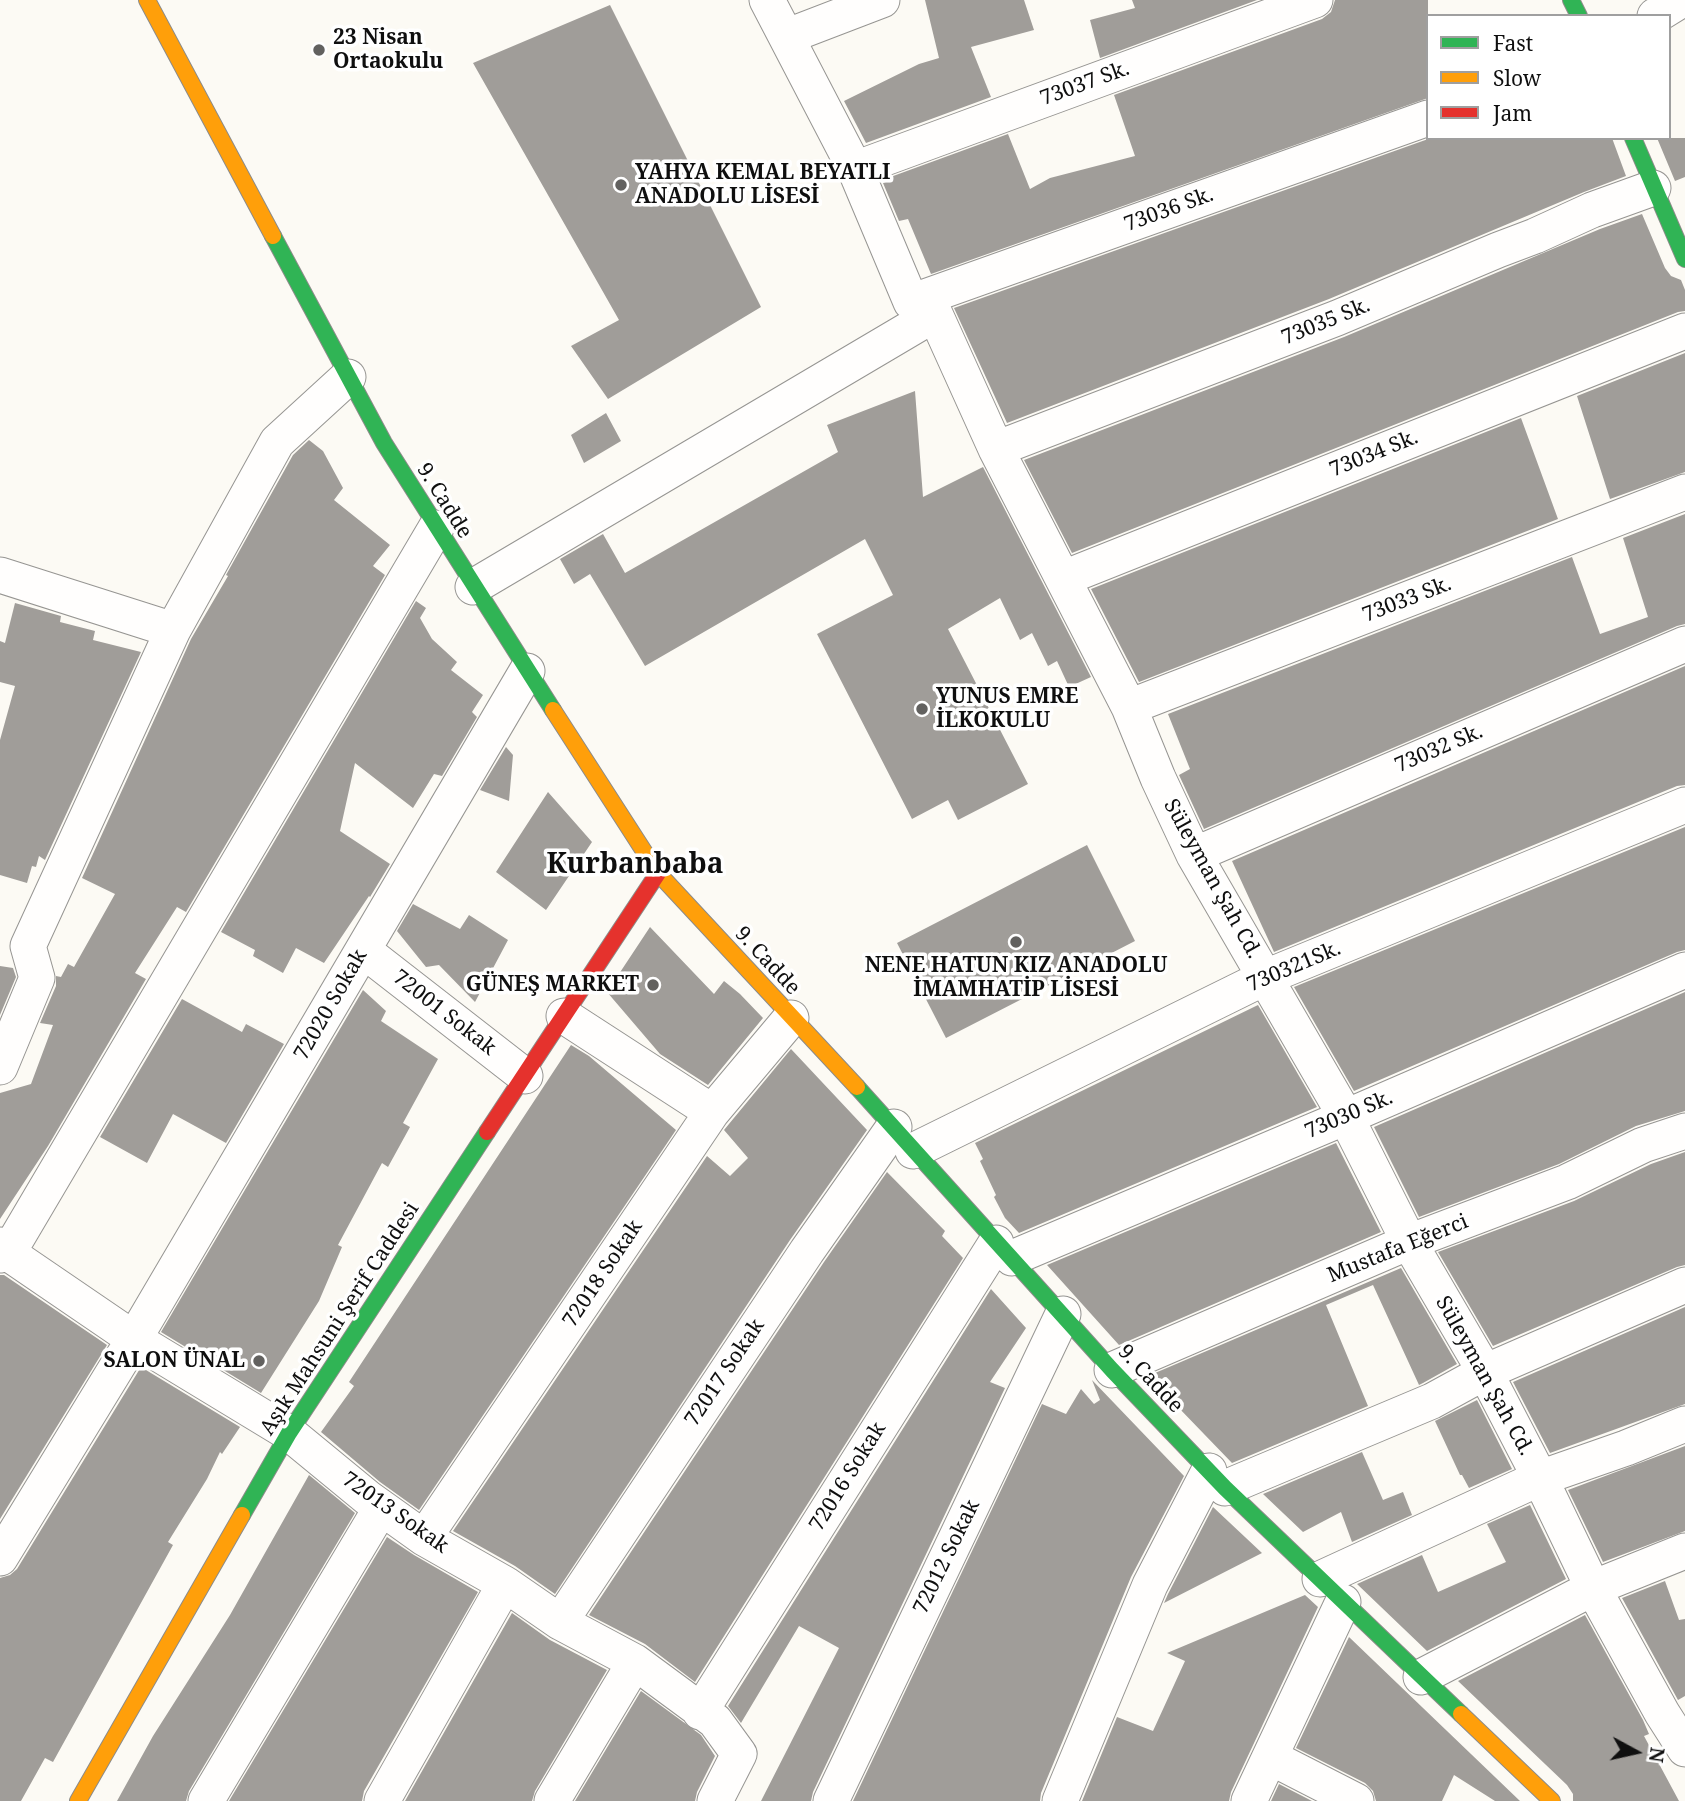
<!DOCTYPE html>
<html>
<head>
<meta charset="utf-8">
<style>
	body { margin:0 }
	#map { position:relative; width:1685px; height:1801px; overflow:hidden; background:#fcfaf4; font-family:"Noto Serif",serif }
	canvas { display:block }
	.legend { position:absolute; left:1426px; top:14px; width:245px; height:126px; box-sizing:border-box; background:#fff; border:2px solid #9f9f9f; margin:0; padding:9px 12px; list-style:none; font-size:21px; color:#0f0f0f }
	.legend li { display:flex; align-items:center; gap:14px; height:35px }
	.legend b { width:35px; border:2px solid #9f9f9f }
	.north { position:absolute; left:1601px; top:1717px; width:70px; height:70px; -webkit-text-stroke:5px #fff; paint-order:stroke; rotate:98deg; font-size:19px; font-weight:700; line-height:28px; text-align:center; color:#0f0f0f }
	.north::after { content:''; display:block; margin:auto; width:24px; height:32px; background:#0f0f0f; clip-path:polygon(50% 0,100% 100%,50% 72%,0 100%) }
</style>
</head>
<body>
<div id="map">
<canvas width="1685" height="1801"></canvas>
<ul class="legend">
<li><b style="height:9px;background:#30b455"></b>Fast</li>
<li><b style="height:9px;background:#ff9f0a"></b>Slow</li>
<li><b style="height:9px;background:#e5322d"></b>Jam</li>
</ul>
<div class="north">N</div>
</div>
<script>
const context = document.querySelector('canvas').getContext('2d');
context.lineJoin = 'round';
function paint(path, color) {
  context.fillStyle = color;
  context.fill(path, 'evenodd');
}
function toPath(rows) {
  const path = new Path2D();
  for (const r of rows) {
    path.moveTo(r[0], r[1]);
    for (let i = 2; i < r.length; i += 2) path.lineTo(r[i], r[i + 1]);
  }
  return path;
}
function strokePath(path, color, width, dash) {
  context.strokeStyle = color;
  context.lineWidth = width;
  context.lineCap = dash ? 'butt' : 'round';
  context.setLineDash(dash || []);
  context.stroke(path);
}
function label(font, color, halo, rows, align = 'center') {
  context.font = font + ' "Noto Serif",serif';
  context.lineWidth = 7;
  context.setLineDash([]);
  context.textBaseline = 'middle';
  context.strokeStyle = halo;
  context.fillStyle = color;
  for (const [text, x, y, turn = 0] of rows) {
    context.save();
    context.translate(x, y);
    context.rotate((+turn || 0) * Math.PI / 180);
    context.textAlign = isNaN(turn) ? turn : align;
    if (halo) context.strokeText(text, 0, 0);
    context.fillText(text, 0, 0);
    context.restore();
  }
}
const building = toPath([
	[925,0,1024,0,1034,30,971,47,991,97,866,143,844,101,919,64,939,58],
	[1132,0,1257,0,1100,58,1090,20,1135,8],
	[1335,0,1428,0,1428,98,931,274,908,219,899,221,883,183,886,182,885,179,1008,134,1030,189,1050,178,1135,156,1114,95,1322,19,1331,12],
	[610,5,761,307,608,399,571,346,619,320,473,63],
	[1431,138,1612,138,1626,176,1584,192,1329,299,1007,423,954,308],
	[1657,138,1685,138,1685,177,1675,181],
	[1642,214,1665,268,1671,276,1681,280,1685,290,1685,311,1678,312,1072,553,1024,460,1344,337,1600,229],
	[1685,353,1685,472,1610,499,1577,396],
	[915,391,923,497,983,467,1091,677,1069,687,1057,661,1048,666,1032,633,1020,640,1000,598,948,629,1028,784,958,820,948,800,912,819,817,634,893,595,865,539,645,666,590,574,574,584,560,559,603,534,625,573,838,452,827,425],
	[606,413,621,441,584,463,571,435],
	[1521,418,1558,519,1139,682,1091,589],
	[309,440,323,451,343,488,334,500,390,545,373,566,385,575,186,912,177,907,135,973,146,979,48,1146,0,1219,0,1093,31,1084,53,1025,40,1023,56,986,56,976,61,977,68,964,74,967,115,894,82,878,191,639,228,576,226,575,293,455],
	[1685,514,1685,624,1677,626,1204,829,1179,775,1190,769,1168,714,1572,557,1600,634,1648,617,1623,538],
	[416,601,426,608,420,618,432,639,457,662,451,670,483,695,472,712,477,717,442,776,434,774,413,808,355,763,340,831,390,864,370,897,369,896,324,963,296,948,283,973,253,956,255,950,221,932],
	[15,603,61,616,60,622,95,631,93,640,141,652,45,860,39,856,36,867,32,866,27,883,0,875,0,740,15,686,0,682,0,641,5,643],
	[1685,666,1685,785,1677,786,1274,952,1232,861],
	[506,747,513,755,509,801,480,790],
	[548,792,592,842,546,910,496,872],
	[1685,827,1685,950,1677,952,1354,1091,1294,987],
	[1087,845,1135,941,946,1038,897,943],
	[413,904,460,929,469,915,508,940,475,1002,439,965,426,967,397,931],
	[650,927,714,994,724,981,740,994,763,1018,708,1085,660,1054,607,992],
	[0,966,13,968,16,977,0,1015],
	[363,990,386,1011,381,1021,438,1059,403,1123,410,1127,388,1167,382,1163,338,1245,342,1247,319,1301,261,1393,161,1332],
	[1685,992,1685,1111,1636,1126,1559,1164,1419,1217,1374,1127],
	[182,999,242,1032,246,1024,284,1044,226,1143,173,1114,147,1163,100,1137],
	[1258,1005,1317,1107,1019,1233,1005,1218,994,1197,996,1195,980,1161,983,1159,975,1143],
	[571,1045,589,1056,676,1130,419,1510,380,1482,321,1432,354,1386,349,1382],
	[791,1049,867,1130,790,1240,555,1594,515,1566,453,1531,707,1156,730,1176,748,1158,724,1130],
	[1336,1143,1381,1232,1119,1345,1047,1265],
	[1685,1152,1685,1265,1677,1267,1493,1346,1438,1252,1574,1201,1651,1164],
	[887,1172,945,1231,942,1236,963,1258,695,1682,645,1644,589,1615,824,1262],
	[1401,1268,1457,1364,1423,1383,1419,1385,1373,1285,1326,1305,1368,1406,1232,1463,1148,1376],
	[0,1275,4,1275,107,1345,0,1519],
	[991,1289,1026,1328,990,1382,1005,1388,813,1792,811,1801,761,1801,839,1648,799,1626,741,1723,728,1706],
	[1685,1307,1685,1404,1550,1453,1513,1382],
	[141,1367,240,1427,222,1454,220,1452,207,1479,168,1542,173,1545,53,1762,45,1758,21,1801,0,1801,0,1578,10,1575,17,1569],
	[1092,1380,1184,1476,1131,1577,1041,1793,1040,1801,853,1801,1042,1404,1066,1414,1081,1389,1094,1404,1100,1400],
	[1477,1400,1512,1469,1469,1488,1462,1475,1460,1475,1435,1421],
	[1685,1446,1685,1531,1603,1562,1568,1490],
	[1362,1452,1383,1500,1403,1492,1412,1515,1352,1542,1341,1512,1303,1532,1263,1494],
	[309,1475,355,1513,189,1791,186,1801,117,1801,153,1736,230,1615],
	[1530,1505,1566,1579,1427,1651,1357,1584,1422,1555,1438,1592,1506,1562,1487,1524],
	[1213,1507,1262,1553,1164,1603,1168,1594],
	[387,1537,414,1555,478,1592,364,1791,362,1801,229,1801],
	[1665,1581,1679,1620,1685,1619,1685,1696,1678,1700,1622,1598],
	[1305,1595,1318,1607,1231,1792,1229,1801,1082,1801,1117,1717,1153,1731,1185,1661,1167,1653],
	[512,1613,550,1640,607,1670,535,1791,532,1801,405,1801],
	[1585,1615,1643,1720,1649,1734,1644,1736,1679,1801,1573,1801,1573,1794,1567,1785,1458,1681],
	[1349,1637,1520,1801,1495,1801,1454,1775,1442,1801,1376,1801,1373,1791,1365,1783,1296,1748],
	[641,1691,701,1735,715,1756,697,1792,695,1801,575,1801],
	[1279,1784,1312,1801,1271,1801]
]);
const street = toPath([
	[767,0,855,169,911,302,935,314,996,449,1129,707,1158,778,1194,855,1346,1117,1409,1242,1485,1372,1540,1478,1593,1588,1662,1713,1685,1749],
	[1655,16,1681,0],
	[788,36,882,0],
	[855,169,1315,0],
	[911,302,1428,118],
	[996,449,1337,318,1498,250,1535,236,1592,210,1653,188],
	[0,575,173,630],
	[1064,578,1685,331],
	[473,587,935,314],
	[1129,707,1685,492],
	[1194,855,1685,644],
	[363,950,525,1076],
	[564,1016,712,1112],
	[0,1067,37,978,28,946,173,630,277,442,348,377],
	[913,1151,1266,977,1685,805],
	[0,1245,8,1253,436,528],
	[0,1255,8,1253,134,1339,289,1433,368,1498,424,1538,505,1584,560,1622,635,1662,715,1721,739,1754,715,1801],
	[1012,1258,1346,1117,1685,970],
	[1112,1370,1409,1242,1567,1182,1643,1145,1685,1131],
	[1225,1488,1432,1401,1485,1372,1685,1285],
	[424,1538,712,1112,791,1018],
	[0,1558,134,1339,527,671],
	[1320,1579,1540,1478,1626,1448,1685,1424],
	[560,1622,807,1251,894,1127],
	[1421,1677,1593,1588,1685,1551],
	[700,1712,996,1243],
	[1270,1757,1356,1801],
	[206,1801,381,1508],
	[382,1801,505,1584],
	[552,1801,635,1662],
	[831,1801,1063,1314],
	[1060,1801,1150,1585,1209,1471],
	[1249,1801,1343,1602]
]);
const fast = toPath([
	[1571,0,1579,16],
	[1633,138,1685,259],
	[273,236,384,443,553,710],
	[857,1087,1112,1370,1225,1488,1461,1714],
	[242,1515,289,1433,487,1132]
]);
const slow = toPath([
	[147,0,273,236],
	[553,710,658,873,857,1087],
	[1461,1714,1552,1801],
	[78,1801,242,1515]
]);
const jam = toPath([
	[487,1132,658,873]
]);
const markers = [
	[319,50,7,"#62615f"],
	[621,185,7,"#62615f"],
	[922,709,7,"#62615f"],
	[1016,942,7,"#62615f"],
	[653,985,7,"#62615f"],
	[259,1361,7,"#62615f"]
];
const poiNames = [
	["23 Nisan",333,38],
	["Ortaokulu",333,62],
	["YAHYA KEMAL BEYATLI",635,173],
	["ANADOLU LİSESİ",635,197],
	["YUNUS EMRE",936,697],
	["İLKOKULU",936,721],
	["NENE HATUN KIZ ANADOLU",1016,966,"center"],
	["İMAMHATİP LİSESİ",1016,990,"center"],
	["GÜNEŞ MARKET",639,985,"right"],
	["SALON ÜNAL",245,1361,"right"]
];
const streetNames = [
	["73037 Sk.",1085,84,-20],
	["73036 Sk.",1169,210,-20],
	["73035 Sk.",1326,322,-22],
	["73034 Sk.",1374,454,-22],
	["9. Cadde",444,501,58],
	["73033 Sk.",1407,600,-21],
	["73032 Sk.",1439,749,-23],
	["Süleyman Şah Cd.",1212,879,61],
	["9. Cadde",767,961,47],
	["730321Sk.",1294,967,-23],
	["72020 Sokak",331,1005,-60],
	["72001 Sokak",444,1013,38],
	["73030 Sk.",1349,1115,-23],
	["Mustafa Eğerci",1398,1249,-22],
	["72018 Sokak",603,1274,-56],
	["Aşık Mahsuni Şerif Caddesi",340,1319,-57],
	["72017 Sokak",725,1373,-56],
	["Süleyman Şah Cd.",1484,1376,61],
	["9. Cadde",1150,1379,47],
	["72016 Sokak",848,1477,-58],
	["72013 Sokak",395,1513,35],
	["72012 Sokak",947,1557,-64]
];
const districtNames = [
	["Kurbanbaba",635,865]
];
paint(building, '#a09d99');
strokePath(street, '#969592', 37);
strokePath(fast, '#8c8b89', 18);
strokePath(slow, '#8c8b89', 18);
strokePath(jam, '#8c8b89', 18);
strokePath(street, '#fffefd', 35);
strokePath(fast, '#30b455', 16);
strokePath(slow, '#ff9f0a', 16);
strokePath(jam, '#e5322d', 16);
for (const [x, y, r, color] of markers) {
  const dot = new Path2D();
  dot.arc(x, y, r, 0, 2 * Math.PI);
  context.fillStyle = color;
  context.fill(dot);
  strokePath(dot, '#fff', 2.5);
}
label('bold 21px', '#0f0f0f', '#fff', poiNames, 'left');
label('21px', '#0f0f0f', '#fff', streetNames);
label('bold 28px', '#0f0f0f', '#fff', districtNames);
</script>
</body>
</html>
